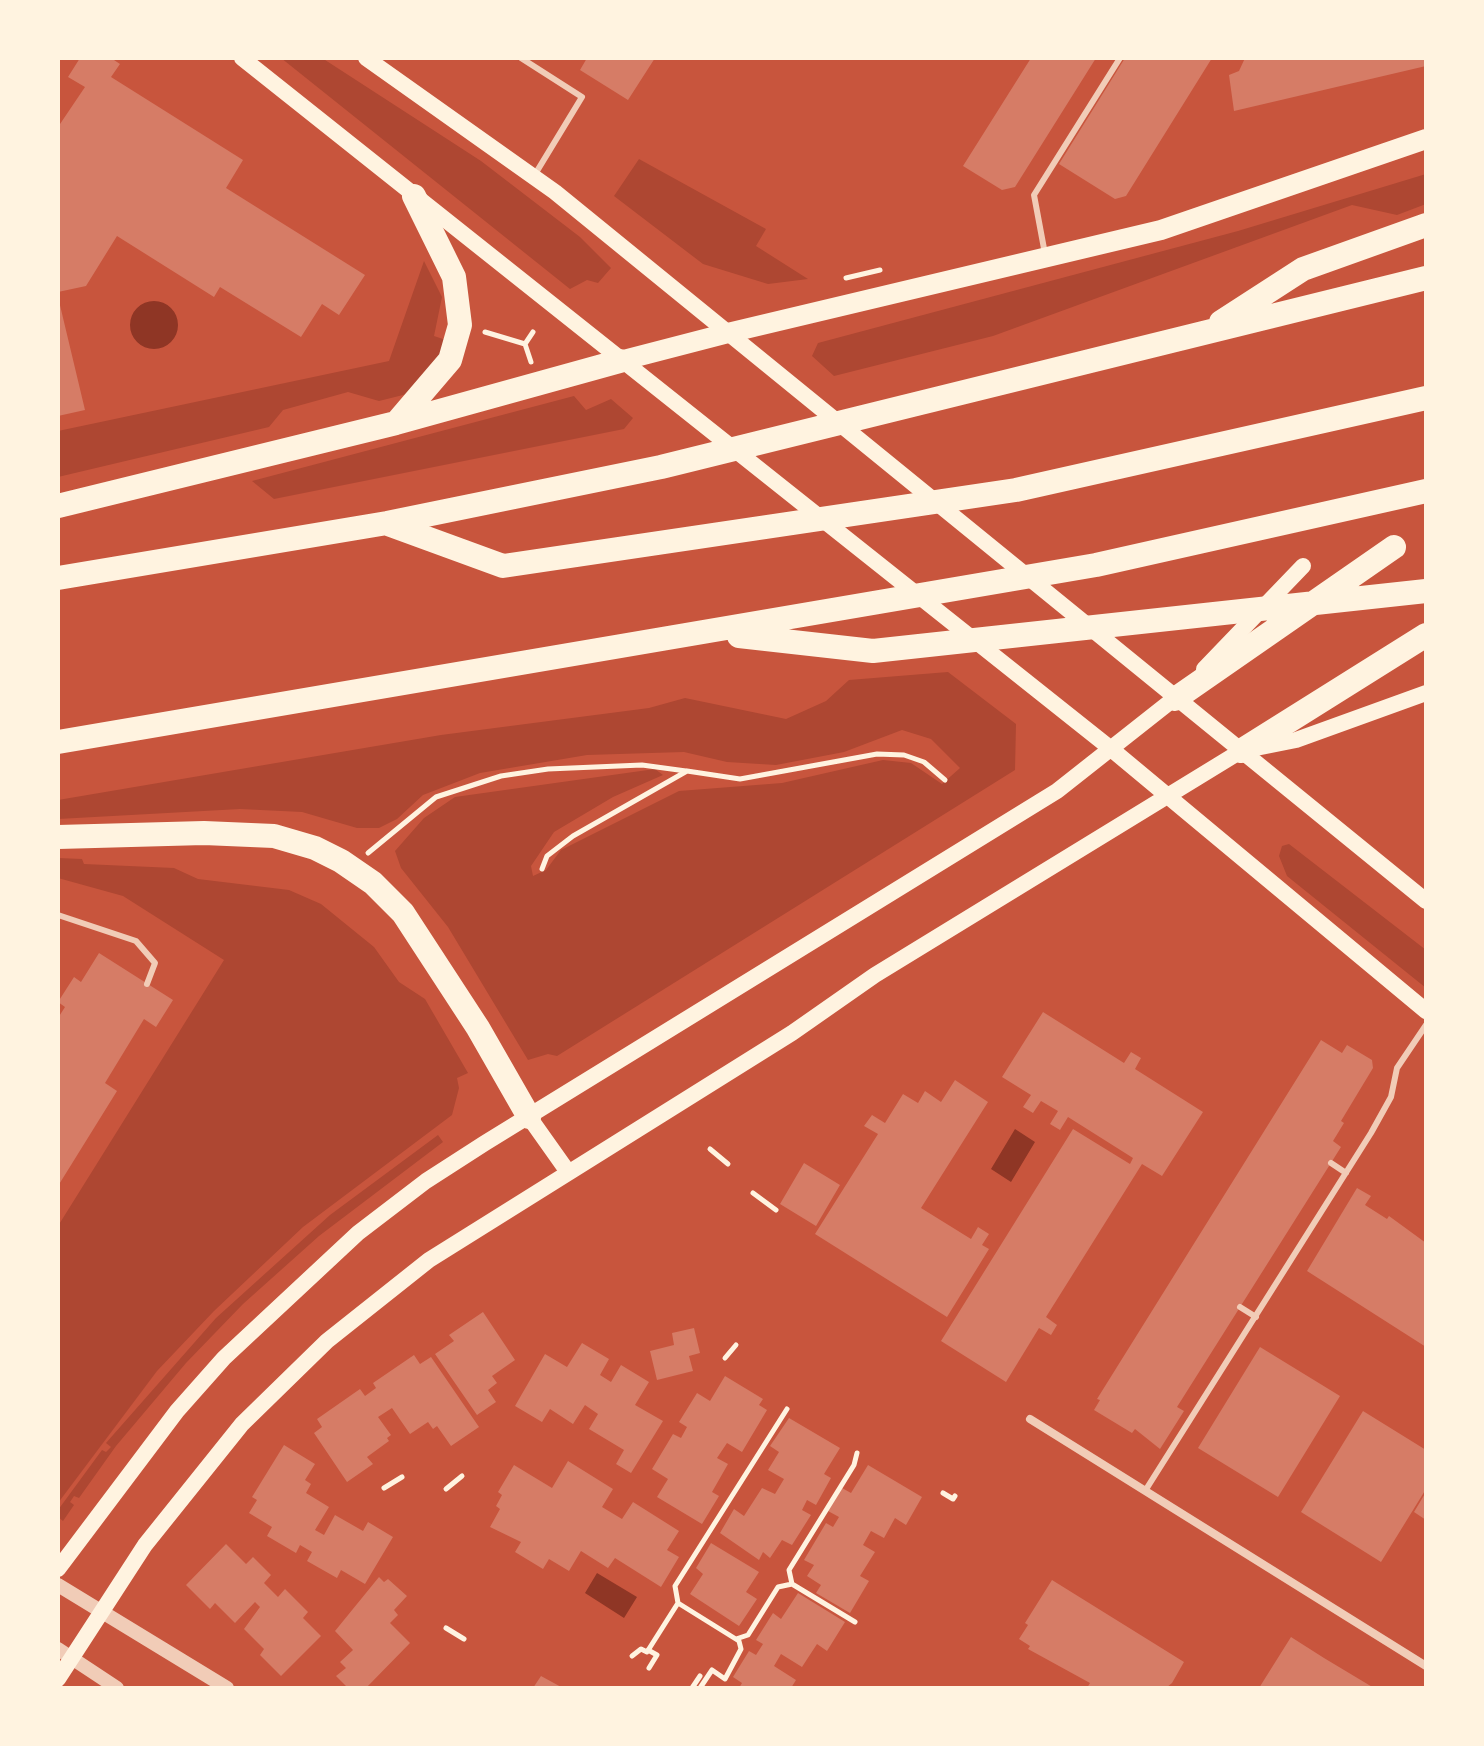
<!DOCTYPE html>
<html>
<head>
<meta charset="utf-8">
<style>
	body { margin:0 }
	#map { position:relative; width:1484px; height:1746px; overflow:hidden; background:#c8553d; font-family:"Golos Text",sans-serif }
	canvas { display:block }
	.frame { position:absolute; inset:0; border:60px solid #fff3e0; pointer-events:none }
</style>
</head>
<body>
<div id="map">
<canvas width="1484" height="1746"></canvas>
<div class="frame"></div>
</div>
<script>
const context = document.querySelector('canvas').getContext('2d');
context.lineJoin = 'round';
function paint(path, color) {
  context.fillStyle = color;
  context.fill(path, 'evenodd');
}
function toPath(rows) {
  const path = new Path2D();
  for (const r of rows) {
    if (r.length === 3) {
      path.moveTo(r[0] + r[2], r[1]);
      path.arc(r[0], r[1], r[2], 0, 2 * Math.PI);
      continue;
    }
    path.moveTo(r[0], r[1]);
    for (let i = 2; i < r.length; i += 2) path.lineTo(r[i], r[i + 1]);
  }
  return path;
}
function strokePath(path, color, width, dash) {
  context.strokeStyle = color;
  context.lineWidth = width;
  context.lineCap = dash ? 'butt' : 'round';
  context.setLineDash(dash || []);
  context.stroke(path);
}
const green = toPath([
	[281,58,322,58,481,161,580,237,611,268,598,283,587,280,570,289],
	[639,159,766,229,756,246,808,279,768,284,703,264,614,196],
	[1426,174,1426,204,1397,215,1352,205,993,336,834,376,812,356,818,343,1238,231],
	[424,261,442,297,434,336,449,341,440,363,407,394,379,401,348,392,283,410,269,427,58,477,58,431,389,361],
	[574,396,586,410,611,399,633,418,624,429,274,499,252,481],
	[948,672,1016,724,1015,770,557,1056,548,1054,528,1060,448,927,401,868,395,851,424,818,455,797,655,769,663,775,613,797,554,832,531,866,533,876,546,870,561,850,679,791,782,783,883,760,911,763,942,784,960,768,931,739,902,730,844,752,776,765,727,762,684,752,651,753,587,755,480,773,423,795,397,819,379,828,357,828,302,812,240,809,58,819,58,800,441,735,649,708,685,698,786,719,826,701,849,680],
	[1289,844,1426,950,1426,988,1287,876,1279,856,1282,846],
	[58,858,82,859,84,864,174,868,198,879,289,890,321,904,374,947,399,982,425,999,468,1073,457,1078,459,1088,452,1115,303,1227,214,1311,157,1371,58,1503,58,1226,224,960,123,896,58,878],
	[438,1135,443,1142,319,1236,243,1304,186,1363,116,1446,79,1498,74,1496,70,1502,74,1505,63,1521,58,1517,58,1510,102,1450,106,1452,111,1447,106,1443,216,1318,330,1215]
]);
const water = toPath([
	[154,325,24],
	[1015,1129,1035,1142,1011,1182,991,1169],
	[597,1573,637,1597,624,1618,585,1593]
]);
const building = toPath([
	[80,58,111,58,120,64,111,77,243,160,226,188,365,275,339,315,322,304,301,337,220,287,214,297,117,236,86,286,58,292,58,127,85,87,68,77],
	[587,58,655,58,628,100,580,70],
	[1031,58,1096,58,1015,187,1002,190,963,166],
	[1125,58,1212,58,1126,196,1115,199,1059,164],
	[1245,58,1426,58,1426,66,1234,111,1229,75,1239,71],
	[59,301,85,410,58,416,58,302],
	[99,953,173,1000,156,1027,144,1019,105,1083,117,1091,58,1186,58,1018,65,1007,58,1002,74,977,81,982],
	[1043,1012,1124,1063,1131,1052,1141,1058,1135,1069,1203,1112,1162,1176,1142,1164,1046,1317,1057,1325,1051,1335,1039,1328,1006,1382,941,1341,1073,1129,1130,1164,1133,1158,1068,1117,1060,1130,1050,1124,1058,1111,1041,1101,1033,1113,1023,1107,1031,1095,1002,1077],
	[1321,1040,1342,1053,1347,1045,1372,1060,1373,1068,1341,1121,1344,1123,1333,1141,1341,1147,1177,1407,1184,1411,1160,1449,1135,1429,1132,1433,1094,1410,1100,1400,1097,1399],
	[955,1080,988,1102,921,1208,971,1239,978,1227,989,1234,982,1245,989,1249,947,1317,815,1234,878,1134,864,1126,872,1115,885,1123,903,1094,918,1103,925,1091,941,1102],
	[804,1163,840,1185,816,1226,780,1204],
	[1357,1188,1371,1196,1365,1205,1387,1219,1389,1216,1426,1243,1426,1347,1307,1271],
	[483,1312,515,1360,492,1376,497,1383,488,1390,496,1402,477,1415,435,1354,454,1341,449,1335],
	[694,1328,700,1353,689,1356,693,1371,657,1380,650,1351,674,1345,672,1333],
	[582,1343,609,1359,600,1375,611,1382,621,1365,649,1382,635,1405,663,1421,631,1473,616,1464,624,1450,589,1429,598,1414,585,1405,573,1424,550,1409,542,1422,515,1406,545,1354,567,1367],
	[1260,1347,1340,1396,1278,1497,1198,1448],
	[414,1355,420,1364,431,1357,479,1427,451,1446,437,1426,433,1429,428,1422,410,1434,392,1408,378,1417,391,1435,387,1438,389,1441,367,1457,373,1464,347,1482,314,1433,322,1427,317,1419,360,1389,365,1396,376,1388,373,1383],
	[725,1376,763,1399,759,1405,767,1410,742,1452,727,1443,717,1458,728,1464,712,1492,719,1496,702,1524,657,1497,668,1479,652,1469,673,1434,681,1438,687,1427,679,1422,697,1393,710,1401],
	[1363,1411,1426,1450,1426,1489,1381,1562,1301,1512],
	[789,1418,840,1448,824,1474,831,1478,816,1505,807,1500,802,1510,811,1515,792,1545,782,1540,770,1558,763,1552,759,1560,720,1533,734,1509,744,1516,762,1488,775,1494,784,1479,768,1470,779,1452,770,1446],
	[284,1445,315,1464,305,1480,311,1484,306,1493,329,1507,315,1530,324,1535,335,1515,363,1531,368,1522,393,1537,365,1584,341,1570,337,1578,307,1561,312,1552,300,1545,296,1553,267,1536,272,1527,249,1513,257,1500,252,1497],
	[568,1461,613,1489,602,1507,622,1519,633,1502,679,1531,667,1550,679,1557,661,1587,615,1558,608,1568,581,1551,569,1571,549,1559,543,1569,515,1552,521,1542,490,1527,500,1509,496,1506,502,1495,498,1492,514,1465,552,1488],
	[868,1465,922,1497,906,1525,895,1518,884,1538,871,1531,863,1545,875,1552,860,1576,869,1581,850,1613,816,1593,821,1585,807,1576,814,1565,804,1560,826,1523,833,1527,839,1517,828,1511,842,1488,851,1493],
	[1426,1492,1426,1520,1414,1512],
	[711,1543,759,1572,746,1592,757,1599,739,1626,690,1594,703,1574,696,1568],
	[226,1544,246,1564,253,1557,271,1575,264,1583,278,1597,285,1589,308,1612,303,1618,321,1636,281,1676,260,1655,264,1649,244,1629,260,1607,255,1602,235,1623,215,1603,210,1609,186,1585],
	[379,1577,384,1582,388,1579,407,1596,394,1610,398,1615,390,1623,410,1643,366,1688,348,1688,336,1676,346,1668,340,1662,353,1650,335,1631],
	[1052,1580,1184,1662,1172,1683,1166,1688,1087,1688,1090,1683,1028,1649,1030,1646,1019,1639,1028,1625,1025,1623],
	[798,1593,845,1622,827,1651,817,1644,802,1667,781,1654,774,1666,796,1680,791,1688,739,1688,742,1683,733,1677,749,1651,756,1655,763,1644,756,1640,773,1613,781,1619],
	[1291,1637,1324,1658,1374,1688,1259,1688],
	[541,1676,563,1688,533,1688]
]);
const path = toPath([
	[846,278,880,270],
	[485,332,525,344],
	[531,362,525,344,533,332],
	[368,853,436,797,501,776,548,769,642,765,686,771],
	[542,869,547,856,573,836,687,771,740,779,877,754,904,755,924,762,945,780],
	[710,1149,728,1164],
	[753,1193,776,1210],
	[725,1358,736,1345],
	[384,1488,402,1477],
	[446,1489,462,1476],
	[943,1493,953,1499,955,1496],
	[792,1584,789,1570,854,1465,857,1453],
	[678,1603,739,1641,741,1649,725,1679,712,1670,700,1688],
	[446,1628,464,1639],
	[736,1639,748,1635,778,1587,792,1584,855,1622],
	[648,1650,657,1655,649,1668],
	[632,1656,641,1649,647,1652,678,1603,675,1586,787,1409],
	[692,1688,700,1676]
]);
const service = toPath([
	[521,58,582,97,534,176],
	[1045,254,1034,195,1120,58],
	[58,915,136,941,155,963,147,984],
	[1331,1163,1346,1173],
	[1240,1307,1256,1317],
	[1145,1491,1371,1133,1391,1097,1397,1068,1426,1025]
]);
const minor = toPath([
	[1030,1419,1426,1666]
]);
const tertiary = toPath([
	[58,1585,227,1688],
	[58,1649,117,1688]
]);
const secondary = toPath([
	[242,58,1110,748,1426,1011],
	[366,58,555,192,1426,901],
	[1204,669,1303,566],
	[529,1117,568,1172],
	[58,1569,177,1411,224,1358,358,1233,426,1181,485,1143,1057,791,1180,694],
	[58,1679,145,1545,242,1424,327,1341,429,1260,792,1033,875,975,1241,751,1296,740,1426,693]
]);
const primary = toPath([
	[620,361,728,333,1161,230,1426,139]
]);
const motorway = toPath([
	[1221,322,1303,269,1426,225],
	[397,422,450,360,460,325,454,277,414,196],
	[58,506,396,423,620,361],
	[388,524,503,566,1016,490,1426,398],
	[58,578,387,523,661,467,1426,278],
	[739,636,873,651,1426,591],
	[1175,699,1394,547],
	[58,742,1096,565,1426,491],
	[1241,751,1426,635],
	[58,837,204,833,274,836,315,848,341,861,373,883,403,913,478,1028,529,1117]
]);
paint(green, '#ae4732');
paint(water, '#8f3625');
paint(building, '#d67c66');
strokePath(path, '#fff3e0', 5);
strokePath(service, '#f1ccb7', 6);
strokePath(minor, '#f1ccb7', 8);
strokePath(tertiary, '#f1ccb7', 14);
strokePath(secondary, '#fff3e0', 16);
strokePath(primary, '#fff3e0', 20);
strokePath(motorway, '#fff3e0', 24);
</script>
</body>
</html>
